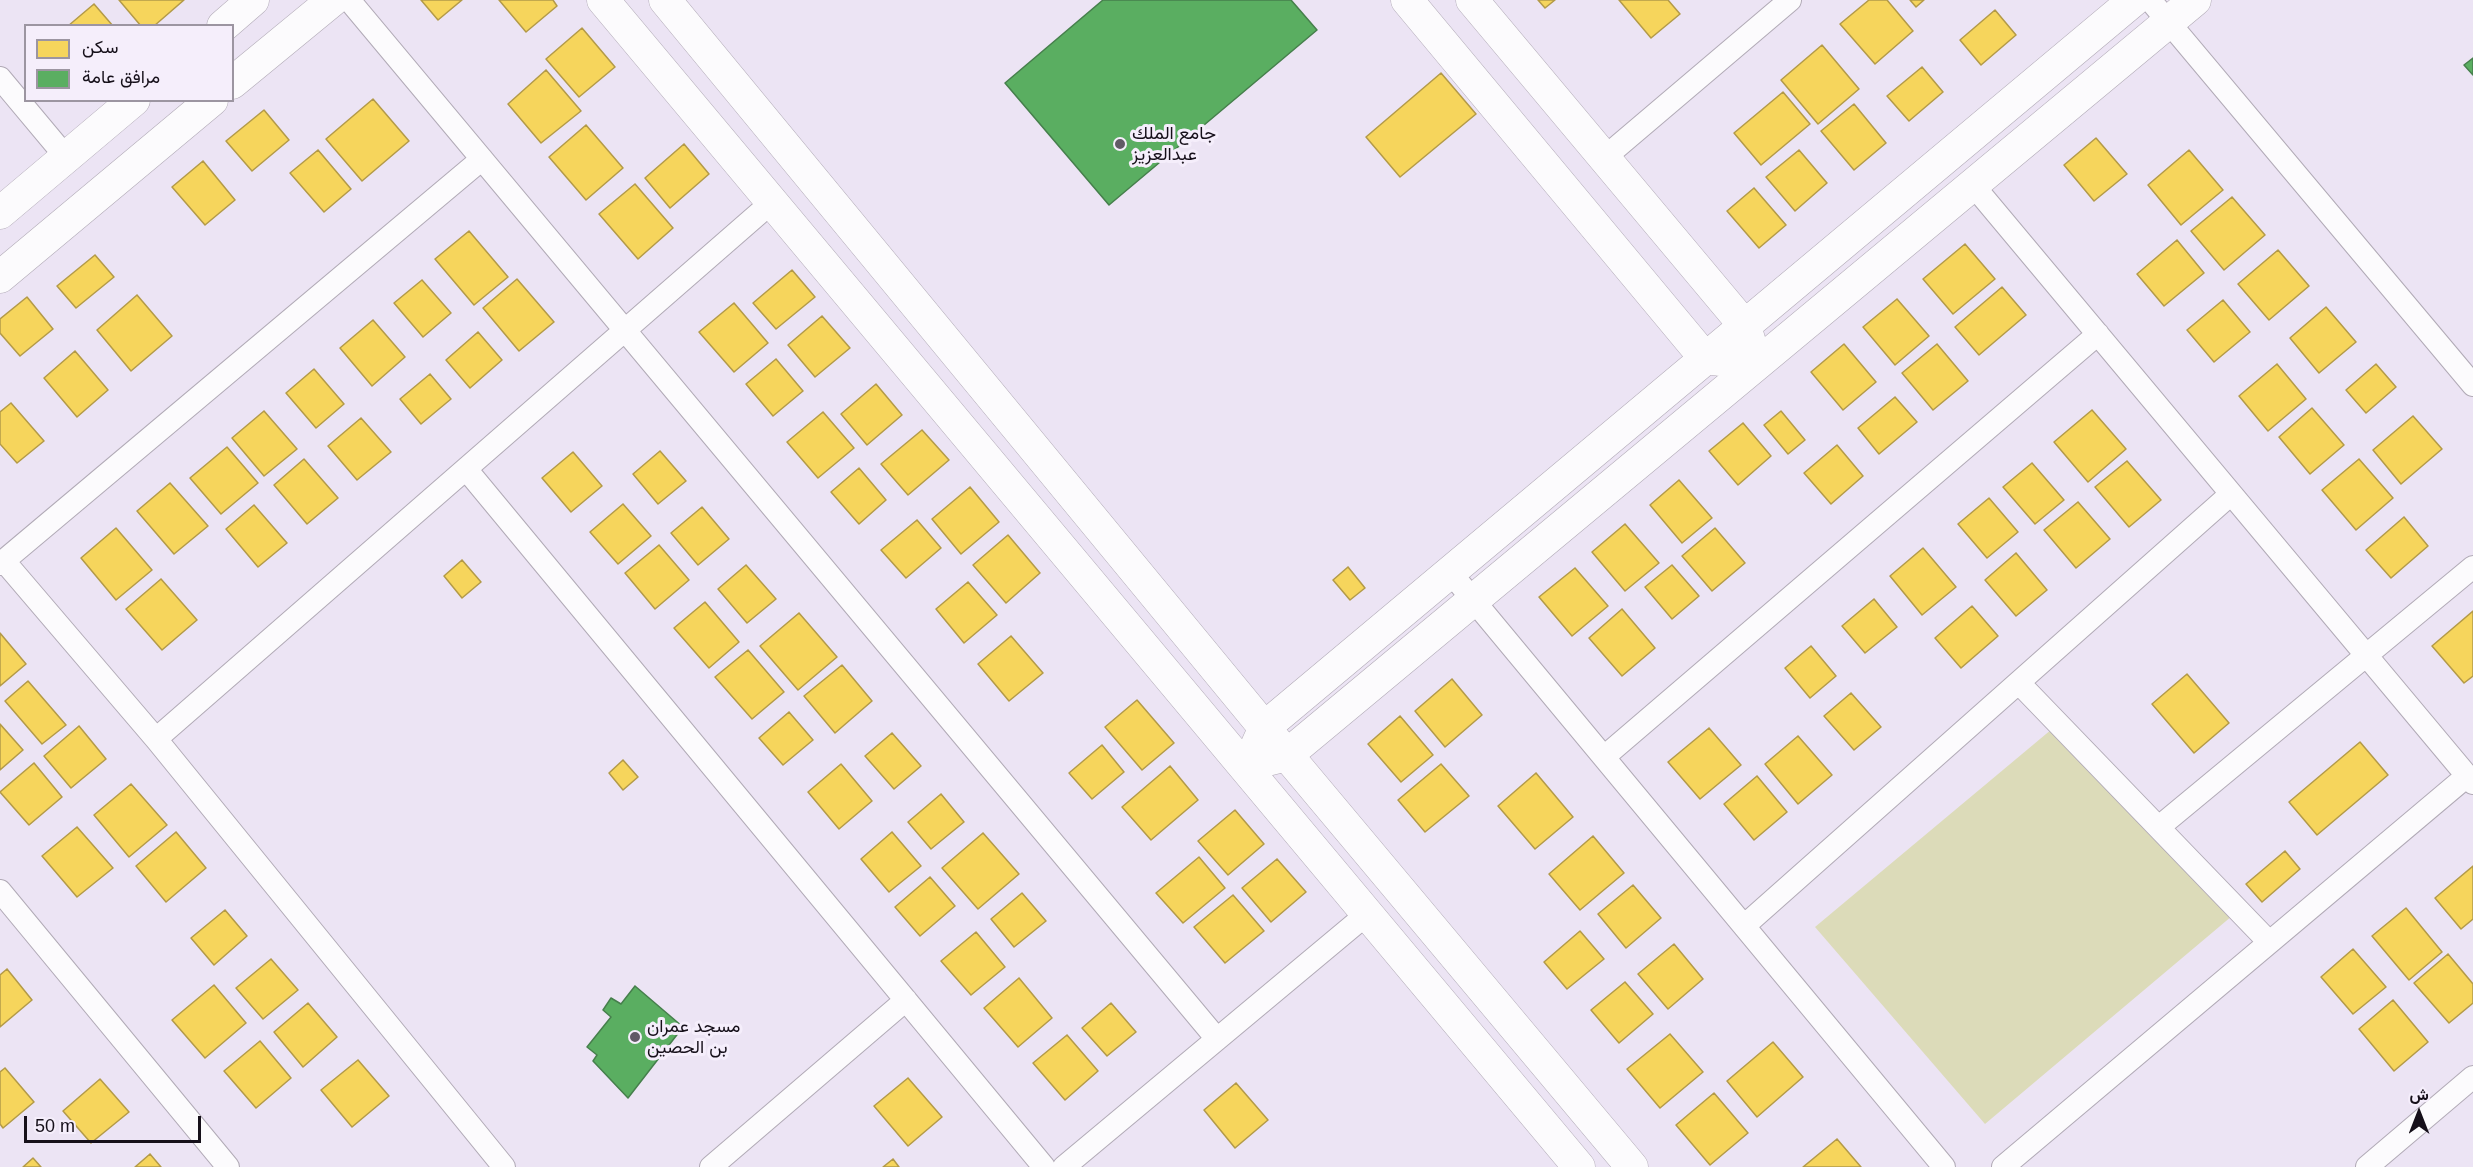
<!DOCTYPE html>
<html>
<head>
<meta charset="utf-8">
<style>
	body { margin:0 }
	#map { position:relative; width:2473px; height:1167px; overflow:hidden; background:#ece4f4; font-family:Helvetica,Vazirmatn,sans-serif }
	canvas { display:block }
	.legend { position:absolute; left:24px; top:24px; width:210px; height:78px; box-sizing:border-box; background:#f5eefb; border:2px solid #9c95a1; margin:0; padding:8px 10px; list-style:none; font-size:18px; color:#16101a }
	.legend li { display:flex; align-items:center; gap:12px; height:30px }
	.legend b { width:30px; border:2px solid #9c95a1 }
	.north { position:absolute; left:2389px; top:1083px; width:60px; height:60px; -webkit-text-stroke:4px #f5eefb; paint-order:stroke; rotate:0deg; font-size:16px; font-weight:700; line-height:24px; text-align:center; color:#16101a }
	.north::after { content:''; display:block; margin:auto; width:21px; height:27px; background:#16101a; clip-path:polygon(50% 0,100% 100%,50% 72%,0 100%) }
	.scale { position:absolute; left:24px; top:1116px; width:177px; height:27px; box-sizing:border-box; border:3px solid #16101a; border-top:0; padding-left:8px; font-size:18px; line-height:21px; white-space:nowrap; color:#16101a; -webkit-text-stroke:4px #f5eefb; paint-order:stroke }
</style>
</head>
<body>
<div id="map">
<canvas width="2473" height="1167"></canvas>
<ul class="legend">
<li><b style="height:16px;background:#f6d55c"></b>سكن</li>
<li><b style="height:16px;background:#5aae61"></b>مرافق عامة</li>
</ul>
<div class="north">ش</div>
<div class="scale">50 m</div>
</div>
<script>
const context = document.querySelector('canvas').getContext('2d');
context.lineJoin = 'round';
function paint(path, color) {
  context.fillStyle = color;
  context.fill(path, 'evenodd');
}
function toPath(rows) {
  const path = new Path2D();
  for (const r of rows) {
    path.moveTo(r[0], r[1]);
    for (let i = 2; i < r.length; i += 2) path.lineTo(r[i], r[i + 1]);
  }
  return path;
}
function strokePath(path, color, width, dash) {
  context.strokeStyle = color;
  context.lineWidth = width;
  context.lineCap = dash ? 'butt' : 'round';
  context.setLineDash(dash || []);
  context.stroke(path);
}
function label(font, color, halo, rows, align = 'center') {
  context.font = font + ' Helvetica,Vazirmatn,sans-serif';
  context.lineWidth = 6;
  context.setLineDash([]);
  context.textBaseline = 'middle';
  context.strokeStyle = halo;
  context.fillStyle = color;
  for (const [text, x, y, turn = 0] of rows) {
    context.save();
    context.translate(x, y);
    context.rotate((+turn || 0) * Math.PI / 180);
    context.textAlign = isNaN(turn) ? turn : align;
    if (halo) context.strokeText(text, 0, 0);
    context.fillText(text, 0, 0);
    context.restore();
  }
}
const green = toPath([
	[2052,729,2232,916,1985,1124,1815,927]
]);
const homes = toPath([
	[119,0,184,0,154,26,141,26,119,0],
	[421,0,462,0,438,20,421,0],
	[499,0,553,0,557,6,526,32,499,0],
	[1538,0,1555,0,1545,8,1538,0],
	[1619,0,1668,0,1680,14,1651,38,1619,0],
	[1869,0,1887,0,1913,31,1875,64,1840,24,1869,0],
	[1910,0,1924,0,1916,7,1910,0],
	[94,4,113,26,68,26,94,4],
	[1995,10,2016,35,1981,65,1960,40,1995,10],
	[582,28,615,67,579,97,546,59,582,28],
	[1822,45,1859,89,1818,124,1781,80,1822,45],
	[1922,67,1943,92,1909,121,1887,96,1922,67],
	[546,70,581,111,541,143,508,104,546,70],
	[1441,73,1476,114,1400,177,1366,137,1441,73],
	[1783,92,1810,124,1761,165,1734,133,1783,92],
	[373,99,409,141,362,181,326,139,373,99],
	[1854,104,1886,143,1854,170,1821,131,1854,104],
	[264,110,289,140,252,171,226,141,264,110],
	[586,125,623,168,586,200,549,157,586,125],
	[2096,138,2127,174,2094,201,2064,165,2096,138],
	[684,144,709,174,670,208,645,178,684,144],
	[318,150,351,189,324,212,290,173,318,150],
	[1799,150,1827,183,1795,211,1766,177,1799,150],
	[2189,150,2223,190,2181,225,2148,185,2189,150],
	[203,161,235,200,205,225,172,187,203,161],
	[635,184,673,228,638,259,599,214,635,184],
	[1754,188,1786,225,1759,248,1727,211,1754,188],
	[2232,197,2265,235,2224,270,2191,231,2232,197],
	[469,231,508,277,474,305,435,259,469,231],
	[2177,240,2204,273,2164,306,2137,274,2177,240],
	[1965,244,1995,279,1953,314,1923,279,1965,244],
	[2278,250,2309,286,2269,320,2238,284,2278,250],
	[95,255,114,277,76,308,57,286,95,255],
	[792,270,815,297,776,329,753,303,792,270],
	[517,279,554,322,519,351,483,308,517,279],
	[422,280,451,313,423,337,394,303,422,280],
	[2002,287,2026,315,1979,355,1955,327,2002,287],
	[137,295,172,336,131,371,97,330,137,295],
	[27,297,53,329,20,356,0,333,0,319,27,297],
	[1897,299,1929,336,1895,365,1863,327,1897,299],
	[2223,300,2250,332,2214,362,2187,330,2223,300],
	[734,303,768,343,734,372,699,332,734,303],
	[2326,307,2356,342,2319,373,2290,338,2326,307],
	[822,316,850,348,815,377,788,345,822,316],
	[373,320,405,357,372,386,340,348,373,320],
	[478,332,502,360,470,388,446,360,478,332],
	[1844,344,1876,382,1843,410,1811,372,1844,344],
	[1937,344,1968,381,1933,410,1902,373,1937,344],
	[75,351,108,390,77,417,44,378,75,351],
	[776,359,803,391,773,416,746,384,776,359],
	[2277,364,2306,399,2268,431,2239,396,2277,364],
	[2376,364,2396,387,2366,413,2346,390,2376,364],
	[314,369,344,404,316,428,286,393,314,369],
	[430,374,451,399,421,424,400,399,430,374],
	[876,384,902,415,867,445,841,414,876,384],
	[1895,397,1917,422,1879,454,1858,428,1895,397],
	[11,403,44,441,17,463,0,444,0,412,11,403],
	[2312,408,2344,445,2310,474,2279,437,2312,408],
	[2092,410,2126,449,2088,482,2054,442,2092,410],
	[264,411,297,449,264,476,232,438,264,411],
	[1781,411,1805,440,1788,454,1764,425,1781,411],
	[823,412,854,448,818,478,787,442,823,412],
	[2413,416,2442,449,2401,484,2373,450,2413,416],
	[361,418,391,452,357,480,328,446,361,418],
	[1743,423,1771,456,1738,485,1709,451,1743,423],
	[922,430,949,460,908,495,881,464,922,430],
	[1837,445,1863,476,1831,504,1804,473,1837,445],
	[227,447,258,483,221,514,190,478,227,447],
	[660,451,686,481,658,504,633,474,660,451],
	[573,452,602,486,571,512,542,478,573,452],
	[304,459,338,498,307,524,274,485,304,459],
	[2359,459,2393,498,2356,530,2322,490,2359,459],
	[2127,461,2161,500,2129,527,2095,487,2127,461],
	[2032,463,2064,500,2035,524,2003,487,2032,463],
	[859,468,886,500,859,524,831,492,859,468],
	[1679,480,1712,518,1682,543,1650,505,1679,480],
	[170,483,208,526,174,554,137,511,170,483],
	[970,487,999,522,961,554,932,519,970,487],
	[1989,498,2018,532,1987,558,1958,524,1989,498],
	[2078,502,2110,539,2076,568,2044,530,2078,502],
	[623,504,651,536,618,564,590,532,623,504],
	[254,505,287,543,258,567,226,529,254,505],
	[702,507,729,539,698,565,671,533,702,507],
	[2404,517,2428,546,2391,578,2366,550,2404,517],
	[917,520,941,548,906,578,881,550,917,520],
	[1625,524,1659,563,1625,591,1592,552,1625,524],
	[116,528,152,570,116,600,81,558,116,528],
	[1715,528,1745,563,1712,591,1682,556,1715,528],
	[1008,535,1040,573,1006,603,973,565,1008,535],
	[659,545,689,580,655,609,625,573,659,545],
	[1923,548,1956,587,1922,615,1890,576,1923,548],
	[2016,553,2047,590,2016,616,1985,580,2016,553],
	[462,560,481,582,462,598,444,576,462,560],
	[746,565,776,599,747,623,718,589,746,565],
	[1672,565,1699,596,1672,619,1645,587,1672,565],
	[1348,567,1365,588,1350,600,1333,580,1348,567],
	[1575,568,1608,606,1572,636,1539,597,1575,568],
	[161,579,197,620,162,650,126,609,161,579],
	[968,582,997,615,964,643,936,609,968,582],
	[1874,599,1897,627,1865,653,1842,626,1874,599],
	[705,602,739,642,709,668,674,628,705,602],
	[1972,606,1998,636,1961,668,1935,638,1972,606],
	[1622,609,1655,648,1622,676,1589,638,1622,609],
	[2473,611,2473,676,2464,683,2432,646,2473,611],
	[799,613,837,657,798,690,760,646,799,613],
	[0,633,26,664,0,686,0,633],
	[1011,636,1043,673,1009,701,978,664,1011,636],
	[1811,646,1836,676,1810,698,1785,668,1811,646],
	[748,650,784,692,752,719,715,677,748,650],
	[842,665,872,701,835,733,804,696,842,665],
	[2187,674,2229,723,2194,753,2152,704,2187,674],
	[1452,679,1482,715,1445,747,1415,711,1452,679],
	[28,681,66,725,42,744,5,701,28,681],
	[1851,693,1881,727,1854,750,1824,716,1851,693],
	[1137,700,1174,743,1142,770,1105,727,1137,700],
	[789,712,813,740,783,765,759,738,789,712],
	[1400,716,1433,755,1401,782,1368,744,1400,716],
	[0,724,23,750,0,770,0,724],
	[79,726,106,759,71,788,44,756,79,726],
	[1709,728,1741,765,1700,799,1668,762,1709,728],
	[892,733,921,766,894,789,865,756,892,733],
	[1798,736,1832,775,1798,804,1765,764,1798,736],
	[2360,742,2388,775,2317,835,2289,802,2360,742],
	[1102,745,1124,772,1092,799,1069,773,1102,745],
	[623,760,638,777,623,790,609,773,623,760],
	[34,763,62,797,29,825,0,792,34,763],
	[841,764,872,801,839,829,808,792,841,764],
	[1441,764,1469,796,1425,832,1398,800,1441,764],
	[1170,766,1198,800,1151,840,1122,807,1170,766],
	[1536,773,1573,817,1535,849,1498,806,1536,773],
	[1757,776,1787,812,1754,840,1724,804,1757,776],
	[131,784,167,825,129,857,94,815,131,784],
	[941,794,964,822,931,849,908,822,941,794],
	[1235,810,1264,844,1228,875,1198,841,1235,810],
	[77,827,113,868,77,897,42,856,77,827],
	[176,832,206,868,166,902,136,866,176,832],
	[892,832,921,866,889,892,861,859,892,832],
	[983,833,1019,874,978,909,942,868,983,833],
	[1593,836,1624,873,1580,910,1549,874,1593,836],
	[2285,851,2300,869,2262,902,2246,884,2285,851],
	[1199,857,1225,888,1183,923,1156,893,1199,857],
	[1277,859,1306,892,1271,922,1242,888,1277,859],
	[2473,866,2473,919,2461,929,2435,898,2473,866],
	[930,877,955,906,920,936,895,907,930,877],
	[1633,885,1661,918,1626,948,1598,914,1633,885],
	[1022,893,1046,921,1014,947,991,919,1022,893],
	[1233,895,1264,931,1225,963,1194,927,1233,895],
	[2406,908,2442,952,2409,980,2372,936,2406,908],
	[225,910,247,936,214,965,191,938,225,910],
	[1580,931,1604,959,1567,989,1544,962,1580,931],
	[976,932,1005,967,971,995,941,961,976,932],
	[1674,944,1703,979,1668,1009,1638,974,1674,944],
	[2353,949,2386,987,2353,1014,2321,977,2353,949],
	[2448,954,2473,984,2473,1003,2449,1023,2414,983,2448,954],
	[271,959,298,990,263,1019,236,988,271,959],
	[7,969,32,1000,0,1027,0,975,7,969],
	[1019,978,1052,1018,1018,1047,984,1008,1019,978],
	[1625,982,1653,1014,1619,1043,1591,1010,1625,982],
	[214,985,246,1023,205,1058,172,1020,214,985],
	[2393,1000,2428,1042,2394,1071,2359,1029,2393,1000],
	[308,1003,337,1037,303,1067,274,1032,308,1003],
	[1111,1003,1136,1032,1107,1056,1082,1028,1111,1003],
	[1670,1034,1703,1072,1660,1108,1627,1069,1670,1034],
	[1067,1035,1098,1071,1065,1100,1033,1063,1067,1035],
	[260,1041,291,1078,256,1108,224,1071,260,1041],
	[1773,1042,1803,1077,1757,1117,1727,1081,1773,1042],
	[358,1060,389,1096,352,1127,321,1090,358,1060],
	[5,1068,34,1102,3,1128,0,1124,0,1072,5,1068],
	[908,1078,942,1117,908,1146,874,1106,908,1078],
	[100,1079,129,1112,91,1143,63,1111,100,1079],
	[1236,1083,1268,1120,1235,1148,1204,1110,1236,1083],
	[1714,1093,1748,1133,1710,1165,1676,1125,1714,1093],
	[1837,1139,1861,1167,1803,1167,1837,1139],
	[150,1154,161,1167,135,1167,150,1154],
	[33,1158,41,1167,23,1167,33,1158],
	[893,1159,899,1167,883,1167,893,1159]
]);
const public = toPath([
	[1103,0,1291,0,1317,30,1109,205,1005,83,1103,0],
	[2473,58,2473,75,2464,65,2473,58],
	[635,986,683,1027,628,1098,593,1061,597,1055,587,1047,611,1017,603,1010,611,998,621,1004,635,986]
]);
const street = toPath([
	[349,0,1217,1039],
	[2150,0,2473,385],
	[0,78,66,157],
	[1604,158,1790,0],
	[1973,185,2473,783],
	[466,469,1044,1167],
	[4,561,156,739,504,1167],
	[0,564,482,159],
	[1450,572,1944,1167],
	[2019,683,2269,942],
	[156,739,772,202],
	[1604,757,2098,334],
	[2159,827,2473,567],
	[0,891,228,1167],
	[1744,926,2231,494],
	[711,1167,906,1000],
	[1064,1167,1367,914],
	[2003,1167,2467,776],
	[2367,1167,2473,1077]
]);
const secondary = toPath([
	[603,0,1579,1167],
	[665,0,1287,755,1632,1167],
	[1407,0,1705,358,1727,361],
	[1472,0,1745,326,1751,346],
	[223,26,253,0],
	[232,83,333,0],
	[0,213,134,100],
	[0,277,212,100],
	[1256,747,1265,727,2134,0],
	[1267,760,1287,755,2195,0]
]);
const markers = [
	[1120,144,6,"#615a66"],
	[635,1037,6,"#615a66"]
];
const poiNames = [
	["جامع الملك",1132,134],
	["عبدالعزيز",1132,155],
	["مسجد عمران",647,1027],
	["بن الحصين",647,1048]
];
paint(green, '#dcdbb9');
paint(homes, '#f6d55c');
strokePath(homes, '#b39a48', 1.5);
paint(public, '#5aae61');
strokePath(public, '#467f4c', 1.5);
strokePath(street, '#b1aab6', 24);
strokePath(secondary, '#b1aab6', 33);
strokePath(street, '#fcfbfd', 22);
strokePath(secondary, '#fcfbfd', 32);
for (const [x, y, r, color] of markers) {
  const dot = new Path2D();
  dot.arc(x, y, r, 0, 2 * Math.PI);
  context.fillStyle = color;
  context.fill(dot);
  strokePath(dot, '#f5eefb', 2);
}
label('18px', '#16101a', '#f5eefb', poiNames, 'left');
</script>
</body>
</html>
